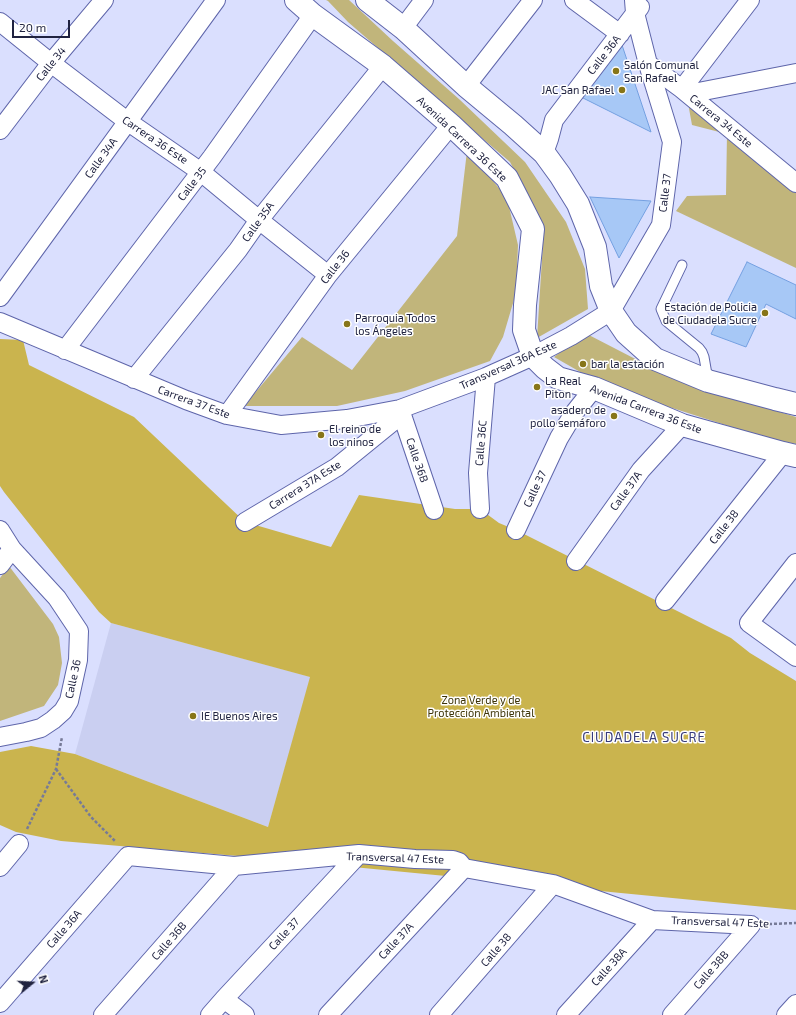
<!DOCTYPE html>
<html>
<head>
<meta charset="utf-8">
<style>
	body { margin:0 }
	#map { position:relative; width:796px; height:1015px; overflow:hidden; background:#dadffe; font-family:"Exo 2",sans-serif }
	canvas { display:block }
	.north { position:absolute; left:12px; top:963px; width:40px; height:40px; -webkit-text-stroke:3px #fff; paint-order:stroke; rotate:72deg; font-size:11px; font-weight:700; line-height:16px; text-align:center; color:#202340 }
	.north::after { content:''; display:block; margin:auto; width:14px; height:18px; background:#202340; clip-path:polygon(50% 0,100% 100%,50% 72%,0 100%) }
	.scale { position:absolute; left:12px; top:20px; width:58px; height:18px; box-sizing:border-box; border:2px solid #202340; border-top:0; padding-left:5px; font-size:12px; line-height:14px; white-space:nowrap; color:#202340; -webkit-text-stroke:3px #fff; paint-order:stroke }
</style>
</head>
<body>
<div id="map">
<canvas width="796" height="1015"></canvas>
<div class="north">N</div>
<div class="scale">20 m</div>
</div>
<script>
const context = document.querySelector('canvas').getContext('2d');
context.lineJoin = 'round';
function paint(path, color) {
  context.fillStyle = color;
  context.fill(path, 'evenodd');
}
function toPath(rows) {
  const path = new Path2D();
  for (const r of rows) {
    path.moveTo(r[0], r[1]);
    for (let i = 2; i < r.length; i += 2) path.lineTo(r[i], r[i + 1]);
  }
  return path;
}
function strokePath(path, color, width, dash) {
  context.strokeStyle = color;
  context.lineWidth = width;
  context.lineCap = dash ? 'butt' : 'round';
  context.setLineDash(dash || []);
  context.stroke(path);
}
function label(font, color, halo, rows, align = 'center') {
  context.font = font + ' "Exo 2",sans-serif';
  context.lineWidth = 3;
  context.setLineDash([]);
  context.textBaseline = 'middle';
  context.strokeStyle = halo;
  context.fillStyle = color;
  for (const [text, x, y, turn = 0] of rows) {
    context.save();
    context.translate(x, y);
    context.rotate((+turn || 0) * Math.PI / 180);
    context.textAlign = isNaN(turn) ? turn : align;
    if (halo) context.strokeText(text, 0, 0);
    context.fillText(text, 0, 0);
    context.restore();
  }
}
const built = toPath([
	[111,623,311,677,268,827,75,754]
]);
const green = toPath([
	[326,0,349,0,393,41,459,99,525,162,566,222,585,269,588,309,537,338,544,227,510,162,468,126,348,22,328,1],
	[688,103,796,190,796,268,676,211,687,196,726,195,727,134,692,125],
	[467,151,489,176,507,198,518,245,516,293,503,337,490,361,405,391,337,406,244,406,302,337,352,370,457,236],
	[585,333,678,381,796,417,796,444,766,438,666,406,596,381,554,357],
	[9,566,53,624,59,637,62,663,58,685,44,706,0,721,0,578]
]);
const forest = toPath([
	[0,339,23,340,29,365,134,417,245,522,331,547,359,495,455,509,480,509,499,523,516,530,731,638,750,653,796,681,796,910,250,857,61,841,16,832,0,825,0,752,31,746,75,754,268,827,310,677,111,623,99,612,4,492,0,486]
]);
const building = toPath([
	[622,45,651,132,581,97,622,45],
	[590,197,651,201,619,258,590,197],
	[747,262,796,285,796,319,766,304,746,347,711,334,747,262]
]);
const path = toPath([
	[56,769,91,817,116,842],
	[27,829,56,769,62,737],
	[769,924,796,923]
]);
const lane = toPath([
	[682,265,661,309,666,321,699,348,702,352,704,357,708,380]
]);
const street = toPath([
	[574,0,620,34],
	[634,0,635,13,648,64,682,89,796,183],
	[0,22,51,63,127,121,201,172,259,220,328,275],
	[403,28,424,0],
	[466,86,533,0],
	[682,89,750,0],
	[688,94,796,73],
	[0,130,51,63,104,0],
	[544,153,549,139,554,120,640,7],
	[0,297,216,0],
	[0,322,186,400,227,415,281,425,347,419,400,409,486,377,533,356,571,336,611,311,661,225,672,142,648,64],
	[65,350,212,157,313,15],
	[134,379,238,250,259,220,383,66],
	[400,409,434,510],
	[227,415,328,275,451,125],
	[480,509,478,473,486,377],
	[245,522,337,467,401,415],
	[0,530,12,549,57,598,79,631,78,660,69,701,63,711,53,720,41,728,26,732,0,737],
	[516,530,559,438,574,413,594,388],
	[576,561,641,470,682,425],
	[796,563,749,623,796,657],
	[0,565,12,549],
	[665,601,783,453],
	[0,867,19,844],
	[224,999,245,1015],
	[0,1003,128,856,234,866,359,854,415,859,453,860,459,862,464,868,553,884,652,920,751,925],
	[103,1015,234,866],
	[210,1015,224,999,359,854],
	[328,1015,464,868],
	[439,1015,553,884],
	[566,1015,652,920],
	[672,1015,751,925],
	[786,1015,796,1004]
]);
const secondary = toPath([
	[296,0,313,15,383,66,451,125,507,178,533,229,525,305,524,330,533,356,545,368,558,378,594,388,682,425,783,453,796,456],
	[367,0,403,28,466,86,513,125,544,153,560,175,578,204,595,247,601,286,611,311,626,333,655,359,708,381,775,399,796,404]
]);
const markers = [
	[616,71,4,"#877518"],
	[622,90,4,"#877518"],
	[765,313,4,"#877518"],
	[347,324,4,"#877518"],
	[583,364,4,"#877518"],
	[537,387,4,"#877518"],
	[614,416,4,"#877518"],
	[321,435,4,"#877518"],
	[193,716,4,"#877518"]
];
const streetNames = [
	["Calle 36A",604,55,-52],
	["Calle 34",51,64,-51],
	["Carrera 34 Este",721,121,39],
	["Avenida Carrera 36 Este",462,139,43],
	["Carrera 36 Este",155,140,34],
	["Calle 34A",101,158,-54],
	["Calle 35",192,184,-53],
	["Calle 37",665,193,-83],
	["Calle 35A",258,222,-54],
	["Calle 36",335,267,-52],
	["Transversal 36A Este",508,365,-24],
	["Carrera 37 Este",194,402,20],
	["Avenida Carrera 36 Este",646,409,21],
	["Calle 36C",481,443,-85],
	["Calle 36B",417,460,71],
	["Carrera 37A Este",305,485,-32],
	["Calle 37",535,489,-65],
	["Calle 37A",626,491,-54],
	["Calle 38",724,527,-52],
	["Calle 36",73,679,-78],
	["Transversal 47 Este",395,858,2],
	["Transversal 47 Este",720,922,2],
	["Calle 36A",64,929,-49],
	["Calle 37",284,934,-47],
	["Calle 36B",169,941,-49],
	["Calle 37A",396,941,-47],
	["Calle 38",496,950,-49],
	["Calle 38A",609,967,-48],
	["Calle 38B",711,970,-49]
];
const poiNames = [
	["Salón Comunal",624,65],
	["San Rafael",624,78],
	["JAC San Rafael",614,90,"right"],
	["Estación de Policia",757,307,"right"],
	["de Ciudadela Sucre",757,320,"right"],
	["Parroquia Todos",355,318],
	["los Ángeles",355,331],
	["bar la estación",591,364],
	["La Real",545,381],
	["Piton",545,394],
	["asadero de",606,410,"right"],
	["pollo semáforo",606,423,"right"],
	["El reino de",329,429],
	["los ninos",329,442],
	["IE Buenos Aires",201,716]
];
const parkNames = [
	["Zona Verde y de",481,700],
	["Protección Ambiental",481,713]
];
const quarterNames = [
	["CIUDADELA SUCRE",644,738]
];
paint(built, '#cacff1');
paint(green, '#c1b57b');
paint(forest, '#cab44e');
paint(building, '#a7c8f6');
strokePath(building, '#74a0e1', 1);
strokePath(lane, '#5e65aa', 11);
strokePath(street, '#5e65aa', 20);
strokePath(secondary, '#5e65aa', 24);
strokePath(path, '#767a97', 2.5, [3, 2]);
strokePath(lane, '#fff', 9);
strokePath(street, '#fff', 18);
strokePath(secondary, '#fff', 22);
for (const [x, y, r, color] of markers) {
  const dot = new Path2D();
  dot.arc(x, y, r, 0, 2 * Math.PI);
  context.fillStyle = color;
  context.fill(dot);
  strokePath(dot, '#fff', 1.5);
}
label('11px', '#202340', '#fff', streetNames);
label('11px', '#202340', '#fff', poiNames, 'left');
label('11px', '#3d3407', '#fff', parkNames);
context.letterSpacing = '1px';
label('13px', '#373b7b', '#fff', quarterNames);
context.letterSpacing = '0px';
</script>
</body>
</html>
